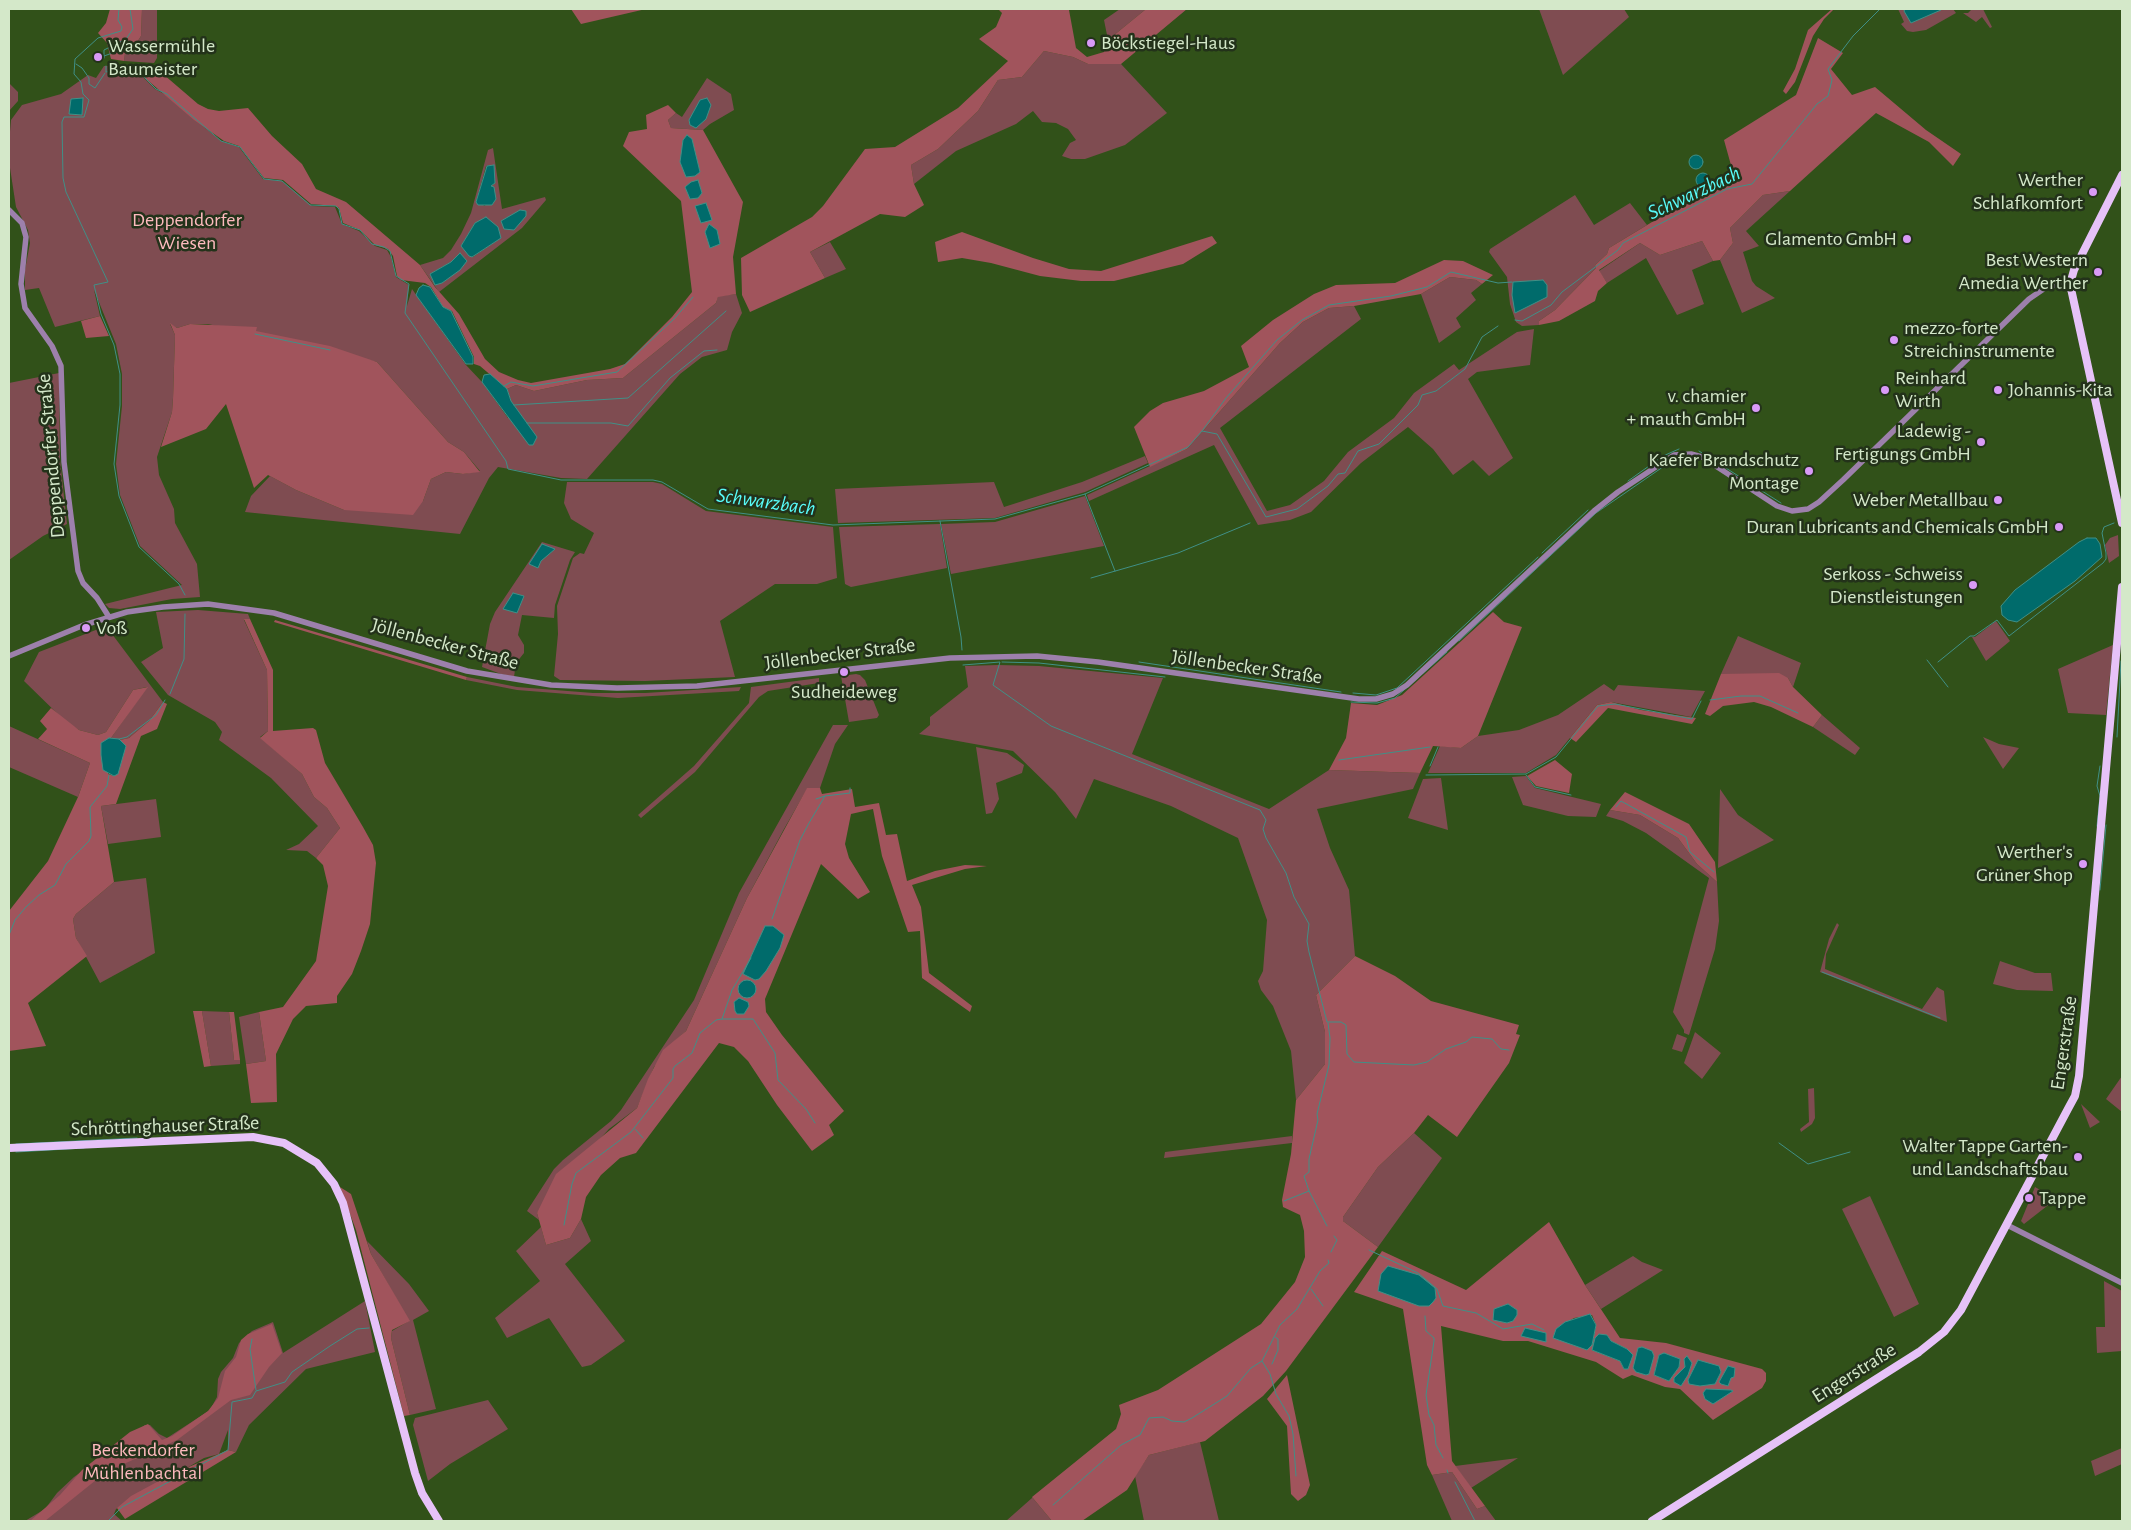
<!DOCTYPE html>
<html>
<head>
<meta charset="utf-8">
<style>
	body { margin:0 }
	#map { position:relative; width:2131px; height:1530px; overflow:hidden; background:#315119; font-family:"Alegreya Sans",sans-serif }
	canvas { display:block }
	.frame { position:absolute; inset:0; border:10px solid #d4e8c9; pointer-events:none }
</style>
</head>
<body>
<div id="map">
<canvas width="2131" height="1530"></canvas>
<div class="frame"></div>
</div>
<script>
const context = document.querySelector('canvas').getContext('2d');
context.lineJoin = 'round';
function paint(path, color) {
  context.fillStyle = color;
  context.fill(path, 'evenodd');
}
function toPath(rows) {
  const path = new Path2D();
  for (const r of rows) {
    if (r.length === 3) {
      path.moveTo(r[0] + r[2], r[1]);
      path.arc(r[0], r[1], r[2], 0, 2 * Math.PI);
      continue;
    }
    path.moveTo(r[0], r[1]);
    for (let i = 2; i < r.length; i += 2) path.lineTo(r[i], r[i + 1]);
  }
  return path;
}
function strokePath(path, color, width, dash) {
  context.strokeStyle = color;
  context.lineWidth = width;
  context.lineCap = dash ? 'butt' : 'round';
  context.setLineDash(dash || []);
  context.stroke(path);
}
function label(font, color, halo, rows, align = 'center') {
  context.font = font + ' "Alegreya Sans",sans-serif';
  context.lineWidth = 5;
  context.setLineDash([]);
  context.textBaseline = 'middle';
  context.strokeStyle = halo;
  context.fillStyle = color;
  for (const [text, x, y, turn = 0] of rows) {
    context.save();
    context.translate(x, y);
    context.rotate((+turn || 0) * Math.PI / 180);
    context.textAlign = isNaN(turn) ? turn : align;
    if (halo) context.strokeText(text, 0, 0);
    context.fillText(text, 0, 0);
    context.restore();
  }
}
const green = toPath([
	[142,9,157,9,157,58,154,63,124,61,125,52,134,47,141,36],
	[1120,9,1146,9,1108,40,1104,20],
	[1539,9,1624,9,1629,17,1563,75],
	[1898,9,1953,9,1956,13,1926,30,1913,32,1907,31,1901,24,1904,22],
	[1972,9,1983,9,1992,27,1990,28,1982,17,1976,22,1963,13,1968,13],
	[1044,51,1073,57,1088,64,1121,64,1167,113,1125,145,1085,159,1071,159,1062,156,1070,143,1076,140,1068,129,1056,123,1042,122,1033,111,1016,124,956,151,914,184,911,165,938,149,978,111,998,80,1022,77],
	[120,65,131,66,129,69,138,72,155,89,166,95,221,141,239,147,263,179,282,181,312,206,335,207,342,224,359,231,375,246,387,250,391,257,396,277,409,285,407,306,412,289,466,365,482,382,508,418,511,401,507,389,516,385,534,391,587,380,623,378,716,303,718,296,736,294,742,313,732,332,727,350,702,357,680,374,587,479,561,478,498,467,489,478,460,534,245,512,251,496,270,476,296,490,344,510,423,501,431,479,446,472,463,474,480,471,464,452,448,442,377,362,208,324,190,324,177,328,170,324,175,335,173,398,172,412,157,457,159,475,174,509,175,523,197,564,200,597,172,599,120,609,109,608,105,604,182,585,140,546,120,495,116,464,122,406,122,374,116,344,94,290,100,316,55,327,39,288,25,290,25,270,30,243,28,230,16,207,10,168,9,143,11,120,22,105,61,94,88,75,96,78,104,66,110,66,114,69],
	[707,78,731,94,734,110,710,124,703,130,671,128,668,120,676,113,682,117],
	[9,83,18,92,18,101,9,111],
	[493,148,502,209,545,197,546,200,522,228,439,292,420,265,443,258,451,250,461,234,471,213,488,150],
	[493,165,495,183,491,186,485,206,476,202,486,166],
	[475,223,500,238,473,257,461,246],
	[460,254,435,285,430,274,451,262],
	[1790,191,1746,231,1759,246,1743,252,1752,281,1756,286,1775,298,1742,313,1720,260,1733,243,1730,228,1763,195],
	[1575,195,1594,225,1630,203,1647,225,1609,248,1607,254,1595,265,1596,268,1555,310,1539,321,1539,325,1522,326,1516,322,1510,304,1507,277,1489,252,1490,249],
	[1702,241,1713,261,1692,270,1704,304,1677,315,1646,258,1607,283,1599,271,1640,243,1660,255],
	[830,242,846,269,825,278,810,252],
	[1450,277,1476,280,1482,284,1471,293,1476,300,1456,318,1461,327,1439,343,1421,294],
	[1354,306,1361,319,1220,428,1267,511,1290,505,1324,481,1348,452,1394,418,1414,393,1454,364,1459,370,1517,332,1534,329,1530,365,1477,372,1468,379,1513,458,1489,476,1473,460,1453,475,1433,449,1408,427,1361,463,1311,512,1290,520,1258,525,1214,445,1089,501,1087,495,1187,449,1280,343,1303,322,1329,308],
	[59,373,60,460,67,524,43,536,9,560,9,383],
	[1145,456,1148,463,1085,492,995,518,838,523,835,489,994,482,1004,507,1082,482],
	[567,482,653,482,662,484,706,511,833,527,837,578,817,584,775,584,720,621,735,677,645,681,560,680,554,676,558,634,557,606,573,558,580,553,584,554,594,533,571,519,564,503],
	[1085,496,1104,546,951,574,941,524,995,522],
	[940,524,947,568,851,587,845,584,839,527],
	[2118,535,2119,556,2109,563,2105,545,2110,538],
	[542,542,575,552,570,560,555,605,554,618,522,615,518,635,524,645,524,653,516,663,514,677,501,674,482,667,490,624,495,612],
	[198,610,248,614,250,619,244,620,267,670,268,731,260,737,302,774,314,797,327,808,340,828,316,858,307,851,286,850,299,844,318,826,271,778,219,740,222,732,215,722,168,695,141,662,163,648,156,612],
	[1996,621,2010,641,1986,661,1972,637,1975,637],
	[106,626,163,702,149,721,129,738,120,740,111,738,147,687,133,690,106,732,98,735,79,730,66,722,24,681,39,652],
	[1738,636,1801,663,1793,687,1788,678,1721,674],
	[2113,645,2106,715,2068,713,2058,669],
	[998,665,1039,666,1163,678,1132,754,1269,809,1329,770,1420,773,1413,789,1317,809,1330,848,1349,890,1355,956,1316,995,1325,1032,1325,1064,1296,1100,1291,1051,1273,1006,1261,990,1258,981,1263,971,1267,920,1238,838,1171,806,1094,779,1076,819,1055,792,1013,751,919,734,930,725,930,717,968,687,965,666],
	[856,674,860,675,865,680,879,715,877,718,849,722,841,676],
	[467,677,517,687,593,693,645,693,741,687,739,691,618,698,517,690,466,680],
	[819,678,819,683,768,691,759,697,695,772,641,818,638,815,694,766,749,703,751,687],
	[1604,684,1614,691,1618,685,1705,691,1691,717,1611,702,1597,705,1556,755,1526,773,1428,773,1440,746,1461,748,1478,736,1519,730,1558,715],
	[1822,715,1860,748,1855,755,1813,727],
	[833,725,848,725,835,744,820,788,807,789,784,829,747,898,686,1031,676,1040,654,1067,637,1108,609,1129,598,1141,537,1213,539,1220,527,1211,554,1169,563,1160,611,1121,621,1110,694,1000,739,893],
	[9,726,90,763,78,797,9,767],
	[1983,737,1999,744,2019,748,2003,769],
	[976,747,1007,753,1024,765,1022,773,996,783,999,799,992,813,986,814],
	[1526,776,1535,788,1601,804,1596,817,1568,816,1523,805,1512,777],
	[1441,778,1448,830,1408,818,1423,779],
	[1720,789,1738,815,1774,840,1718,868],
	[156,799,161,837,108,844,101,806],
	[1610,810,1640,815,1678,838,1697,864,1717,882,1719,921,1715,949,1689,1035,1684,1033,1684,1030,1673,1012,1709,878,1646,833,1623,821,1606,816],
	[146,878,155,953,100,983,76,938,73,919,76,914,114,882],
	[1837,923,1839,925,1826,954,1825,969,1922,1009,1937,987,1944,991,1947,1022,1820,972,1829,939],
	[2000,961,2035,973,2051,973,2053,991,2017,990,1993,984],
	[202,1011,229,1012,234,1060,240,1060,240,1064,211,1066],
	[259,1012,266,1061,246,1064,239,1017],
	[1695,1032,1721,1053,1702,1079,1684,1063],
	[1677,1034,1687,1038,1682,1052,1672,1049],
	[2122,1076,2122,1112,2106,1099],
	[1814,1088,1815,1118,1812,1124,1801,1132,1800,1129,1809,1122,1808,1089],
	[2081,1104,2100,1122,2090,1128],
	[1414,1133,1442,1158,1378,1247,1343,1221,1343,1217,1378,1167],
	[1292,1136,1292,1143,1164,1158,1165,1152],
	[2035,1187,2056,1199,2024,1224,2021,1221],
	[1870,1196,1919,1304,1894,1317,1842,1209],
	[581,1219,591,1241,565,1264,625,1341,591,1365,582,1367,549,1318,507,1338,495,1318,540,1281,516,1251,541,1227,546,1245,570,1238],
	[367,1241,409,1284,429,1311,413,1320,436,1409,410,1415,391,1338,392,1331,409,1321,371,1254],
	[1633,1256,1642,1262,1663,1270,1601,1309,1585,1285],
	[2104,1281,2122,1291,2122,1351,2097,1353,2096,1327,2105,1327],
	[365,1301,375,1352,306,1369,249,1425,236,1452,228,1450,228,1430,219,1454,204,1458,116,1509,114,1514,122,1521,25,1521,45,1509,57,1493,74,1477,145,1425,150,1425,159,1434,167,1438,210,1410,217,1397,218,1379,221,1372,233,1358,239,1343,252,1331,273,1322,283,1353],
	[488,1400,508,1429,450,1464,428,1481,413,1425,415,1418],
	[1200,1442,1219,1521,1144,1521,1135,1476,1149,1455],
	[2122,1448,2122,1464,2095,1476,2091,1461],
	[1518,1458,1471,1488,1455,1466],
	[1452,1472,1477,1509,1485,1506,1496,1521,1452,1521,1432,1475],
	[1032,1497,1052,1521,1006,1521,1032,1498]
]);
const forest = toPath([
	[110,9,142,9,141,36,134,47,125,53,124,61,111,59,107,43,98,33,106,23],
	[571,9,646,9,581,24],
	[998,9,1069,10,1076,48,1087,57,1104,52,1108,40,1146,9,1187,9,1121,64,1088,64,1073,57,1044,51,1022,77,998,80,978,111,938,149,911,165,914,184,924,205,905,217,880,214,810,252,825,278,750,312,742,295,741,258,812,217,823,206,865,149,895,147,958,108,1008,61,979,39,996,27,1002,13],
	[1832,9,1834,9,1824,19,1813,36,1795,82,1786,94,1783,91,1795,69,1808,30],
	[1818,38,1843,53,1831,69,1852,95,1875,87,1926,130,1961,154,1953,166,1929,142,1876,113,1790,191,1763,195,1730,228,1733,243,1720,260,1713,261,1702,241,1660,255,1640,243,1599,270,1607,283,1598,291,1595,301,1559,321,1539,325,1539,321,1555,310,1596,268,1595,265,1607,254,1609,248,1662,216,1711,191,1712,185,1734,176,1724,140,1796,95],
	[131,66,156,68,198,104,208,109,219,111,248,108,272,136,302,164,316,189,346,202,420,265,435,287,459,314,485,359,499,372,518,380,531,383,610,369,625,364,672,317,692,292,681,201,623,146,629,132,647,129,646,115,668,105,676,113,668,120,671,128,703,130,743,202,733,257,736,294,718,297,716,303,623,378,587,380,534,391,516,385,507,389,480,366,474,364,474,357,452,311,443,307,431,287,425,283,401,280,397,276,393,256,388,249,375,245,360,230,343,223,339,208,336,206,311,204,283,180,264,178,239,146,224,141,194,120,138,72,129,69],
	[692,138,691,142,699,169,682,150,683,140],
	[962,232,1033,258,1069,269,1101,271,1212,236,1217,243,1183,264,1114,281,1081,281,1040,276,991,263,962,258,938,262,935,242],
	[1444,260,1463,261,1493,275,1482,284,1476,280,1450,277,1421,294,1354,306,1329,308,1303,322,1280,343,1187,449,1150,467,1134,427,1150,411,1163,403,1204,391,1249,367,1241,346,1273,320,1314,294,1336,285,1395,283],
	[100,316,109,336,86,338,81,321],
	[170,323,177,328,190,324,257,327,256,331,330,346,377,362,448,442,464,452,480,472,463,474,446,472,431,479,423,501,413,515,344,510,296,490,268,475,254,488,226,404,206,429,161,447,172,412,173,399,175,335],
	[1493,612,1504,622,1522,627,1478,736,1461,748,1433,746,1420,773,1329,770,1346,738,1351,703,1377,705,1402,695],
	[244,619,250,619,273,670,273,731,313,728,316,730,325,763,363,827,373,845,376,863,370,924,361,951,352,974,337,996,337,1003,306,1006,293,1019,276,1054,277,1102,251,1103,246,1064,266,1061,259,1012,283,1007,316,961,328,886,323,865,316,858,340,828,327,808,314,797,302,774,260,738,268,731,267,670],
	[275,620,467,677,466,680,274,622],
	[1779,673,1788,678,1793,687,1822,715,1813,727,1771,707,1754,702,1723,706,1710,716,1705,714,1721,674],
	[148,687,111,738,109,738,108,774,114,776,126,746,120,740,129,738,149,721,163,702,167,704,157,729,141,736,116,804,101,806,114,882,76,914,73,919,76,938,87,956,28,1003,46,1046,9,1051,9,911,48,861,78,797,90,763,38,739,47,729,40,721,51,708,79,730,98,735,106,732,133,690],
	[1611,702,1641,710,1696,718,1692,724,1608,708,1576,742,1570,738,1597,705],
	[1555,760,1572,774,1569,793,1536,786,1527,776],
	[807,788,820,788,822,794,852,789,855,807,879,803,886,835,897,834,907,881,935,871,965,865,987,866,965,869,912,885,921,907,929,973,972,1006,970,1012,922,978,920,931,908,932,882,856,873,809,851,814,845,844,849,858,870,892,858,899,821,864,765,999,766,1012,782,1035,844,1111,829,1125,834,1135,812,1151,777,1105,748,1061,734,1047,719,1043,636,1153,620,1158,601,1175,586,1197,581,1219,570,1238,546,1245,537,1213,556,1174,637,1108,648,1079,663,1050,686,1031,747,898],
	[1625,792,1689,824,1715,862,1717,882,1697,864,1678,838,1640,815,1610,810],
	[1355,956,1395,976,1431,1001,1519,1025,1516,1034,1520,1035,1509,1063,1457,1137,1428,1115,1414,1133,1378,1167,1343,1217,1343,1221,1378,1247,1286,1371,1263,1396,1205,1441,1149,1455,1127,1490,1082,1521,1052,1521,1032,1497,1116,1429,1121,1414,1119,1405,1158,1390,1261,1324,1295,1282,1305,1257,1304,1231,1300,1215,1283,1207,1282,1200,1291,1154,1296,1100,1325,1064,1325,1032,1316,995],
	[193,1011,202,1011,211,1066,204,1067],
	[229,1012,234,1012,240,1060,234,1060],
	[340,1187,351,1194,371,1254,410,1321,392,1330,391,1338,410,1415,404,1416,356,1230],
	[1549,1222,1585,1285,1620,1338,1666,1343,1762,1369,1766,1373,1766,1381,1762,1388,1713,1420,1680,1389,1665,1387,1632,1375,1623,1379,1596,1362,1528,1341,1503,1341,1441,1326,1452,1461,1485,1506,1477,1509,1452,1472,1432,1475,1427,1465,1403,1309,1354,1292,1382,1251,1466,1290],
	[1592,1315,1596,1325,1592,1345,1556,1329,1574,1318],
	[1607,1335,1611,1341,1627,1349,1624,1369,1620,1361,1592,1350],
	[1659,1355,1680,1359,1679,1367,1669,1381,1654,1375],
	[272,1324,282,1353,269,1367,250,1395,231,1400,177,1440,106,1472,45,1521,30,1521,60,1495,82,1470,130,1432,148,1424,162,1440,172,1436,208,1411,218,1398,225,1371,236,1357,241,1340,248,1334],
	[1287,1375,1310,1485,1306,1495,1298,1501,1291,1494,1287,1426,1267,1399],
	[228,1450,236,1452,125,1519,117,1508,131,1496,168,1476]
]);
const water = toPath([
	[1905,9,1941,9,1941,10,1911,23,1904,11,1905,9],
	[83,98,82,115,69,114,71,99,83,98],
	[707,98,711,105,706,119,696,128,690,125,689,120,700,100,707,98],
	[687,135,692,139,700,172,695,176,686,177,680,162,683,140,687,135],
	[1696,162,7],
	[494,165,495,183,491,186,494,187,496,199,492,205,478,205,476,202,487,166,494,165],
	[1703,180,7],
	[698,180,702,193,698,198,690,199,685,187,691,182,698,180],
	[706,203,712,220,701,223,695,206,706,203],
	[520,210,526,211,526,216,514,230,504,229,501,221,520,210],
	[486,217,498,227,501,238,472,257,469,256,461,246,475,223,486,217],
	[709,224,717,230,720,244,710,248,705,232,709,224],
	[460,253,467,261,460,270,442,283,435,285,430,274,451,262,460,253],
	[1543,280,1547,285,1547,297,1515,313,1512,295,1513,282,1543,280],
	[423,285,430,287,443,307,451,311,473,357,473,364,466,364,416,295,419,288,423,285],
	[490,374,507,389,511,401,537,437,533,445,529,445,482,382,484,375,490,374],
	[2087,538,2096,538,2100,544,2102,557,2075,581,2017,622,2008,620,2002,615,2001,606,2015,590,2079,542,2087,538],
	[542,544,555,549,541,561,538,568,529,564,542,544],
	[513,593,524,596,517,613,503,609,513,593],
	[109,738,119,739,126,746,118,774,114,776,103,770,101,755,101,743,109,738],
	[765,926,773,926,784,935,780,948,766,971,759,979,755,980,743,974,765,926],
	[747,989,9],
	[739,998,748,1002,749,1006,744,1014,737,1014,735,1011,734,1002,739,998],
	[1388,1266,1419,1275,1435,1288,1436,1298,1433,1302,1429,1306,1419,1306,1378,1291,1381,1274,1388,1266],
	[1508,1304,1517,1310,1517,1315,1513,1321,1507,1323,1493,1320,1494,1309,1508,1304],
	[1590,1314,1596,1325,1592,1345,1587,1350,1553,1338,1556,1329,1565,1322,1590,1314],
	[1525,1328,1546,1333,1546,1342,1521,1336,1525,1328],
	[1599,1334,1607,1335,1611,1341,1627,1349,1633,1355,1628,1369,1624,1369,1620,1361,1592,1350,1595,1338,1599,1334],
	[1642,1347,1652,1351,1654,1356,1649,1374,1646,1375,1636,1372,1633,1368,1638,1348,1642,1347],
	[1664,1353,1680,1359,1679,1367,1669,1381,1654,1375,1659,1355,1664,1353],
	[1687,1356,1692,1363,1688,1375,1681,1386,1674,1382,1674,1378,1685,1367,1684,1359,1687,1356],
	[1698,1360,1719,1366,1721,1372,1715,1384,1700,1386,1689,1384,1688,1380,1698,1360],
	[1728,1366,1735,1368,1734,1377,1731,1378,1728,1386,1721,1384,1719,1382,1728,1366],
	[1706,1389,1731,1390,1733,1391,1713,1404,1705,1399,1703,1393,1706,1389]
]);
const stream = toPath([
	[119,9,118,20,122,27,121,31,98,38,75,59,74,74,81,82,83,94,89,100,84,117,64,117,62,122,63,178,66,192,108,282,94,285,101,314,114,345,120,374,120,405,114,464,119,496,139,547,179,584,185,595],
	[104,56,118,51,117,44],
	[104,58,104,50,126,39,133,29,130,9],
	[76,64,82,68,89,78,89,84,95,88,105,73],
	[106,66,106,72,130,68,139,72,156,89,167,94,221,141,240,147,264,179,282,181,310,205,336,206,339,209,342,224,360,230,372,244,384,247,390,251,396,276,409,284,405,313,506,461,508,469,561,480,653,480,662,482,708,509,833,525,995,519,1085,494,1188,447,1202,431,1217,434,1266,517,1297,509,1328,486,1338,474,1345,473,1358,451,1379,444,1418,405,1422,395,1436,391,1465,369,1482,337,1498,326],
	[1515,320,1522,321,1551,305,1562,292,1618,250,1623,243,1727,189,1752,184,1817,104,1828,96,1832,80,1828,69,1853,36,1880,9],
	[255,334,330,350],
	[504,386,511,382,533,386,617,372,675,318,693,297],
	[514,405,628,398,726,311],
	[527,423,611,423,628,426,670,378,704,351,717,350],
	[1202,431,1226,398,1277,340,1302,320,1329,305,1391,296,1427,287,1451,272,1498,283,1512,282],
	[1699,451,1781,503],
	[1628,481,1663,456,1679,449],
	[1085,494,1115,571],
	[940,521,961,637,962,650],
	[1542,553,1588,510],
	[1091,578,1178,553,1250,523],
	[1459,641,1596,513,1673,460],
	[1927,660,1948,687],
	[1002,662,1039,663,1165,677],
	[1139,662,1341,692],
	[1938,662,1970,636,1974,636,1997,620,2009,636,2103,563,2106,559,2106,553,2102,533,2104,527,2114,523],
	[963,665,1000,662,993,685,1051,726,1260,810,1266,820,1263,829,1266,838,1286,873,1294,897,1309,924,1307,941,1309,952,1327,1022,1341,1022,1346,1025,1347,1054,1354,1062,1414,1065,1427,1062,1446,1049,1466,1042,1472,1037,1492,1039,1501,1049,1509,1050],
	[1353,693,1376,695,1397,688,1538,557],
	[170,694,184,659,185,614],
	[1710,700,1741,696,1760,696,1798,713],
	[1351,702,1377,703,1395,698,1447,652],
	[2117,737,2121,661],
	[119,739,127,737,156,715,165,700],
	[1339,760,1430,747],
	[1430,766,1438,747],
	[1426,775,1526,774,1556,757,1598,706,1615,704,1692,719,1701,701],
	[1526,775,1535,787,1571,795],
	[816,799,825,796],
	[1616,807,1621,801,1686,837,1690,852,1714,872],
	[2097,826,2100,796,2097,786,2100,766],
	[2100,890,2106,825],
	[772,919,800,840,809,823,825,796,850,793,850,788],
	[9,935,15,920,26,907,39,895,55,885,66,864,89,841,91,836,90,807,107,786,109,775],
	[751,958,732,990,722,1019,753,1019,775,1053,778,1080,806,1109,815,1123],
	[1822,972,1940,1018],
	[635,1129,643,1138],
	[1779,1143,1808,1164,1850,1152],
	[16,1144,137,1138],
	[16,1152,84,1148],
	[1309,1191,1327,1226],
	[1284,1201,1309,1191,1304,1176,1309,1172,1309,1159,1318,1120,1317,1114,1329,1065,1330,1038,1328,1023],
	[564,1225,572,1184,576,1173,631,1132,673,1078,673,1069,675,1066,692,1053,700,1033,716,1020,722,1019],
	[1369,1250,1418,1273,1437,1289,1443,1306,1476,1313,1503,1329,1532,1324,1544,1330],
	[1331,1252,1337,1240,1334,1236],
	[1311,1289,1323,1306],
	[1425,1316,1426,1331,1434,1338,1434,1341,1426,1395,1429,1415,1434,1425,1436,1445,1443,1458],
	[252,1339,250,1349,256,1390],
	[1272,1364,1278,1350,1278,1339,1275,1337],
	[1447,1470,1448,1473],
	[1296,1476,1293,1434,1289,1416,1276,1394,1270,1374,1262,1361,1280,1325,1297,1309,1320,1271,1329,1263,1328,1260],
	[1455,1482,1475,1521],
	[1053,1505,1121,1445,1140,1435,1149,1418,1163,1417,1172,1421,1184,1422,1192,1418,1227,1396,1251,1368,1262,1361],
	[108,1521,122,1507,228,1450,232,1402,252,1398,256,1391,285,1382,292,1372,330,1346,357,1329,369,1328]
]);
const minor = toPath([
	[9,210,22,223,26,237,21,284,25,308,52,346,61,366,64,462,78,571,83,583,97,598,109,617],
	[9,656,84,625,127,612,163,607,208,604,274,613,467,671,551,685,617,688,697,686,950,658,1037,656,1098,662,1359,699,1376,699,1393,694,1407,685,1594,511,1618,492,1674,455,1691,454,1702,457,1777,506,1792,511,1808,509,1819,502,1843,480,2029,299,2048,286,2070,284],
	[2007,1225,2122,1283]
]);
const major = toPath([
	[2122,175,2074,270,2070,284,2122,523],
	[9,1148,253,1137,284,1143,317,1163,334,1184,343,1203,415,1473,422,1493,439,1521],
	[1652,1521,1919,1352,1944,1332,1961,1310,2069,1107,2075,1096,2079,1076,2122,587]
]);
const markers = [
	[1091,43,5,"#d99af7"],
	[98,57,5,"#d99af7"],
	[2093,192,5,"#d99af7"],
	[1907,239,5,"#d99af7"],
	[2098,272,5,"#d99af7"],
	[1894,340,5,"#d99af7"],
	[1885,390,5,"#d99af7"],
	[1998,390,5,"#d99af7"],
	[1756,408,5,"#d99af7"],
	[1981,442,5,"#d99af7"],
	[1809,471,5,"#d99af7"],
	[1998,500,5,"#d99af7"],
	[2059,527,5,"#d99af7"],
	[1973,585,5,"#d99af7"],
	[86,628,5,"#d99af7"],
	[844,672,5,"#d99af7"],
	[2083,864,5,"#d99af7"],
	[2078,1157,5,"#d99af7"],
	[2029,1198,5,"#d99af7"]
];
const poiNames = [
	["Böckstiegel-Haus",1101,43,"left"],
	["Wassermühle",108,46,"left"],
	["Baumeister",108,69,"left"],
	["Werther",2083,180],
	["Schlafkomfort",2083,203],
	["Glamento GmbH",1897,239],
	["Best Western",2088,260],
	["Amedia Werther",2088,283],
	["mezzo-forte",1904,328,"left"],
	["Streichinstrumente",1904,351,"left"],
	["Reinhard",1895,378,"left"],
	["Wirth",1895,401,"left"],
	["Johannis-Kita",2008,390,"left"],
	["v. chamier",1746,396],
	["+ mauth GmbH",1746,419],
	["Ladewig -",1971,431],
	["Fertigungs GmbH",1971,454],
	["Kaefer Brandschutz",1799,460],
	["Montage",1799,483],
	["Weber Metallbau",1988,500],
	["Duran Lubricants and Chemicals GmbH",2049,527],
	["Serkoss - Schweiss",1963,574],
	["Dienstleistungen",1963,597],
	["Voß",96,628,"left"],
	["Sudheideweg",844,692,"center"],
	["Werther's",2073,852],
	["Grüner Shop",2073,875],
	["Walter Tappe Garten-",2068,1146],
	["und Landschaftsbau",2068,1169],
	["Tappe",2039,1198,"left"]
];
const parkNames = [
	["Deppendorfer",187,220],
	["Wiesen",187,243],
	["Beckendorfer",143,1450],
	["Mühlenbachtal",143,1473]
];
const streetNames = [
	["Deppendorfer Straße",51,456,-95],
	["Jöllenbecker Straße",445,644,15],
	["Jöllenbecker Straße",840,654,-7],
	["Jöllenbecker Straße",1247,667,8],
	["Engerstraße",2064,1043,-82],
	["Schröttinghauser Straße",165,1126,-2],
	["Engerstraße",1854,1373,-32]
];
const waterNames = [
	["Schwarzbach",1694,193,-25],
	["Schwarzbach",766,502,8]
];
paint(green, '#7f4c51');
paint(forest, '#a1545c');
paint(water, '#006b6b');
strokePath(water, '#409087', 1);
strokePath(stream, '#409087', 1);
strokePath(minor, '#9d80ac', 5.5);
strokePath(major, '#e6c2f8', 8);
for (const [x, y, r, color] of markers) {
  const dot = new Path2D();
  dot.arc(x, y, r, 0, 2 * Math.PI);
  context.fillStyle = color;
  context.fill(dot);
  strokePath(dot, '#23321a', 2);
}
label('20px', '#d4e8c9', '#23321a', poiNames, 'right');
label('20px', '#febabe', '#23321a', parkNames);
label('20px', '#d4e8c9', '#23321a', streetNames);
label('italic 21px', '#58fbf9', '#23321a', waterNames);
</script>
</body>
</html>
